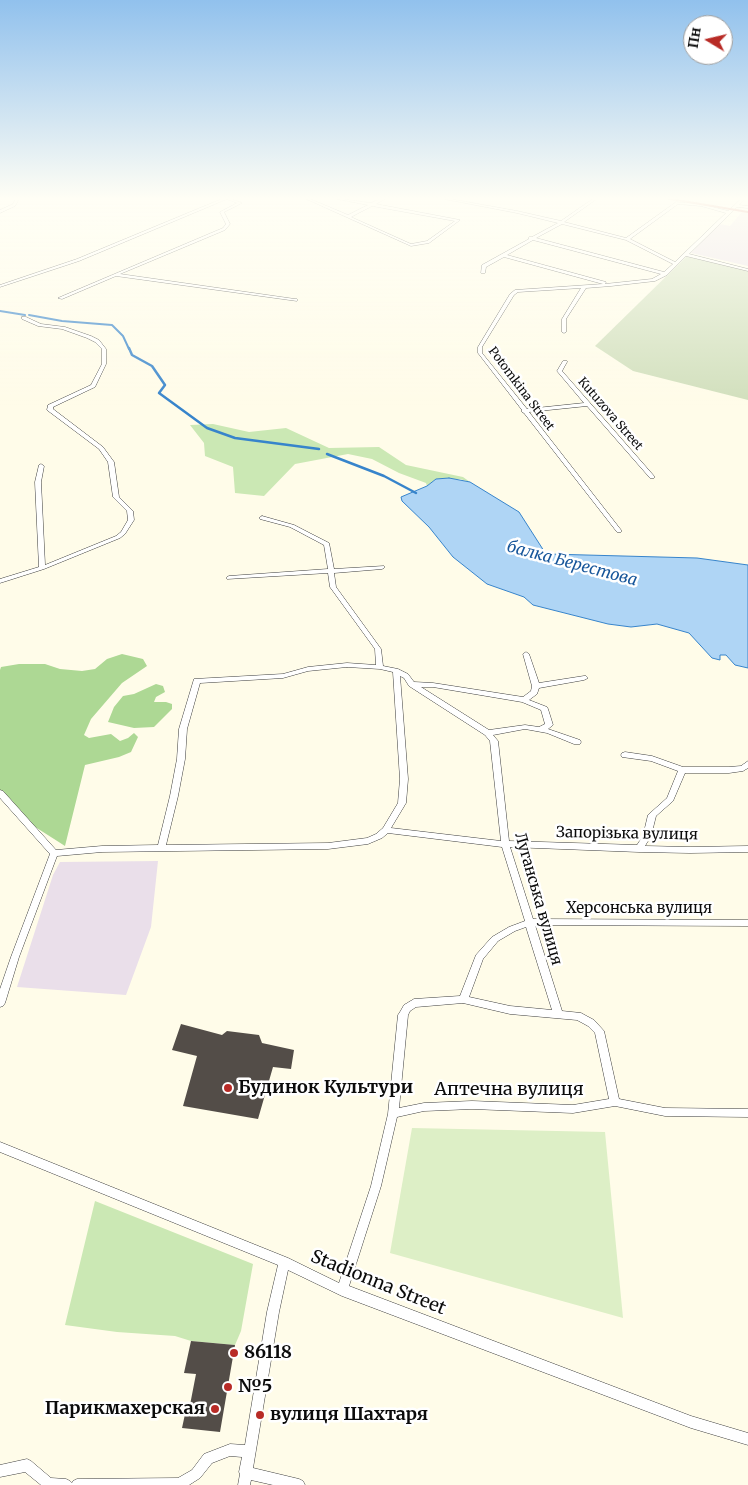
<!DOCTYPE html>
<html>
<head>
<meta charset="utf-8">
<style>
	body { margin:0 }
	#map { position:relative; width:748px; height:1485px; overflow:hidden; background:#fffce9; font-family:Merriweather,serif }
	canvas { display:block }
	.north { position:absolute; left:683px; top:15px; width:50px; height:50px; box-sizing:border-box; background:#fff; border:1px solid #9d9d9d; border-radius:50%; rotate:279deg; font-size:14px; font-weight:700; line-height:20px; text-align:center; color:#0b0b0b }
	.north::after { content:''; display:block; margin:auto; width:18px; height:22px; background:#b82b26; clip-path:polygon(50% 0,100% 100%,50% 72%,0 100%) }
</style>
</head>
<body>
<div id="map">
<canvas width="748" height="1485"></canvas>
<div class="north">Пн</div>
</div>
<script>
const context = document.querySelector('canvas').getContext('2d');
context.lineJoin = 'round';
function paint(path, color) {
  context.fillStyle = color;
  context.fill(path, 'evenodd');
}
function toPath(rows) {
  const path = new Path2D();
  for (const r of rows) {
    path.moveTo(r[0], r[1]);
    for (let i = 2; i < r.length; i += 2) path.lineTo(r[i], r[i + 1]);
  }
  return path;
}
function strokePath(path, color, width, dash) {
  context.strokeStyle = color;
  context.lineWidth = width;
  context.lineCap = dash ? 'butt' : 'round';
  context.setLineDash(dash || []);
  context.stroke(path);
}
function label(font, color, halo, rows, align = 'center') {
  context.font = font + ' Merriweather,serif';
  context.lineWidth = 5;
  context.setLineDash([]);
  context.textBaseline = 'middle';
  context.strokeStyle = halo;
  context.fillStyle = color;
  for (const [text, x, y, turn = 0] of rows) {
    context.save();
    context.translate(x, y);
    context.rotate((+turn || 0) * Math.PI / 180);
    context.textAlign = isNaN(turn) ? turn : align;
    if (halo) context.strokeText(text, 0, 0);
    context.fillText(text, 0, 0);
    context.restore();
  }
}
const industrial = toPath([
	[742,212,748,213,748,266,691,253,719,224,730,226],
	[158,861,151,927,126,995,17,987,53,875,60,862]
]);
const green = toPath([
	[213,424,249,432,286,428,329,448,379,447,406,465,463,477,470,482,460,479,436,479,427,486,426,483,399,473,372,459,348,454,295,464,264,496,235,493,233,467,205,456,204,443,190,425],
	[95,1201,253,1264,241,1331,235,1345,191,1341,175,1336,117,1332,65,1325]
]);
const forest = toPath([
	[122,654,143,659,147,666,122,683,91,719,84,735,89,738,111,734,120,741,128,738,134,733,138,737,131,752,119,757,85,765,65,846,18,816,0,793,0,670,1,667,19,664,45,664,60,669,82,671,95,669,107,659],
	[156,684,163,686,165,692,156,697,154,702,166,702,172,704,172,709,154,727,134,728,108,722,114,707,123,696,134,694]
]);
const cemetery = toPath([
	[687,256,748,271,748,400,633,371,595,346]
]);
const pitch = toPath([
	[412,1128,605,1132,623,1318,390,1253]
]);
const water = toPath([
	[449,478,470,482,519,512,544,551,549,554,697,558,748,565,748,668,735,665,726,655,720,655,720,660,712,658,689,633,657,624,631,627,608,624,533,605,524,597,487,584,453,557,429,527,402,501,401,497,427,486,436,479,449,478]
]);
const streamFar1 = toPath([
	[0,311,25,315],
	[29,315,62,321,112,325,123,336,129,349]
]);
const stream = toPath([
	[129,348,132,355,152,366,165,385,159,393,207,428,235,438,319,449],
	[327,454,384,476,416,493]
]);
const building = toPath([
	[181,1024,222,1035,227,1031,259,1035,262,1043,294,1050,291,1069,273,1067,258,1119,183,1106,197,1056,172,1050],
	[191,1341,235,1345,220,1432,182,1428,187,1405,190,1405,196,1374,184,1373]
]);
const minor = toPath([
	[16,198,20,198,15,206,0,213,0,210,13,204,16,198],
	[224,198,229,198,242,203,224,212,230,224,225,230,120,274,295,299,297,299,297,301,116,276,62,299,58,298,223,228,226,224,220,212,237,203,227,199,79,261,0,287,0,285,77,259,224,198],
	[304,198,308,198,348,215,368,205,337,199,335,198,371,203,382,198,386,198,385,199,376,204,460,220,429,243,411,246,304,198],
	[372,206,455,221,427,241,411,244,351,217,372,206],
	[439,198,445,198,517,211,561,221,594,198,598,198,564,222,626,238,676,202,701,204,728,211,742,198,746,198,739,205,748,206,748,208,737,207,689,254,748,269,748,271,686,256,667,275,655,281,611,286,586,288,566,319,566,332,564,333,562,332,562,319,581,288,518,292,514,295,482,347,482,353,527,409,584,403,557,371,563,361,567,361,567,362,562,371,654,476,654,478,650,478,587,406,529,412,621,530,621,532,617,532,524,413,522,412,522,410,478,353,478,347,510,294,515,290,603,284,504,257,486,267,485,273,481,273,482,265,529,239,529,237,532,237,558,223,517,213,439,198],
	[678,204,701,206,726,213,675,262,630,239,678,204],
	[562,224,626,240,673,264,664,272,536,238,562,224],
	[533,240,661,274,652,279,605,284,606,282,507,255,533,240],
	[22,317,26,317,41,324,65,327,91,336,99,340,106,349,106,364,95,387,53,407,53,409,103,447,114,462,119,497,133,511,134,520,125,534,120,538,44,569,0,583,0,579,39,567,35,482,39,465,41,464,44,466,41,482,45,565,116,536,121,532,128,520,127,511,113,497,108,462,99,449,47,410,48,405,91,385,102,364,102,349,95,342,87,338,62,329,38,326,22,319,22,317],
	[262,516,294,525,329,543,334,569,384,566,384,568,382,569,334,573,336,587,381,649,383,666,398,669,408,674,414,682,433,683,523,697,531,691,532,686,523,654,526,652,529,654,539,683,584,676,586,676,588,678,584,680,539,688,537,694,529,700,547,707,548,709,553,725,548,729,580,740,581,742,580,744,574,744,547,733,525,729,493,735,498,741,509,841,637,845,643,836,648,815,667,798,678,771,651,761,622,757,621,755,622,753,625,752,652,756,683,767,729,767,741,766,748,761,748,768,743,771,729,773,685,773,673,801,656,816,651,836,645,846,690,847,748,846,748,852,690,853,639,852,510,847,533,919,748,920,748,926,535,925,562,1011,581,1013,594,1020,604,1031,619,1099,665,1108,748,1109,748,1117,665,1116,615,1106,573,1113,472,1109,424,1111,397,1117,381,1186,349,1286,691,1416,748,1433,748,1445,691,1428,342,1296,288,1270,279,1312,253,1468,299,1479,303,1481,305,1485,273,1485,251,1480,250,1485,238,1485,240,1474,239,1472,242,1457,230,1456,212,1463,200,1478,189,1485,41,1485,25,1472,0,1477,0,1465,27,1459,31,1461,51,1478,66,1479,70,1481,72,1483,73,1481,77,1479,178,1478,192,1470,204,1454,230,1444,245,1445,267,1312,278,1265,0,1152,0,1142,288,1258,339,1283,371,1186,388,1114,398,1015,400,1012,404,1005,414,999,460,996,476,955,492,937,509,927,525,921,502,847,388,833,382,838,368,844,328,849,102,852,57,856,19,957,5,1003,3,1006,0,1007,0,989,11,957,50,854,0,798,0,790,3,791,56,850,102,846,158,845,170,796,177,759,179,729,194,679,283,674,308,667,347,663,376,665,375,649,330,587,328,573,227,579,227,577,229,576,328,569,324,545,290,527,260,519,259,518,262,516],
	[347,667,380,669,393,672,400,779,398,803,383,828,376,834,367,838,328,843,166,845,178,796,185,759,187,729,200,683,283,678,308,671,347,667],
	[400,676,404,678,409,686,485,735,490,741,501,841,391,828,406,803,408,779,400,676],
	[421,687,433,687,522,702,541,710,545,724,539,727,525,725,489,730,421,687],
	[526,927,552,1010,510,1006,469,997,483,959,498,941,515,931,526,927],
	[463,1003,510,1014,577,1020,588,1026,595,1033,609,1099,573,1105,472,1101,424,1103,399,1108,408,1015,410,1011,416,1007,463,1003]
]);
const rail = toPath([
	[665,198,748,212]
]);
const markers = [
	[228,1088,5,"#b82b26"],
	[234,1353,5,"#b82b26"],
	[228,1387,5,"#b82b26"],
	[215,1409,5,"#b82b26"],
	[260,1415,5,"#b82b26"]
];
const farStreetnames = [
	["Potomkina Street",521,389,53],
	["Kutuzova Street",610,414,49]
];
const streetNames = [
	["Запорізька вулиця",627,834,1],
	["Луганська вулиця",538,899,74],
	["Херсонська вулиця",639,909]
];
const waterNames = [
	["балка Берестова",572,564,15]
];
const nearPoinames = [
	["Будинок Культури",238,1088],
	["86118",244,1353],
	["№5",238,1387],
	["Парикмахерская",205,1409,"right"],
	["вулиця Шахтаря",270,1415]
];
const nearStreetnames = [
	["Аптечна вулиця",509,1090],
	["Stadionna Street",378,1283,22]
];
paint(industrial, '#eadfea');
paint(green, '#cbe8b4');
paint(forest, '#add894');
paint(cemetery, '#d1dfbc');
paint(pitch, '#ddefc6');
paint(water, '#afd5f5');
strokePath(water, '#3784cb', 1);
strokePath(streamFar1, '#3784cb', 2);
strokePath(stream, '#3784cb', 2.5);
paint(building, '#534d48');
strokePath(minor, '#3e3e3e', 1);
paint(minor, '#fff');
strokePath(rail, '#b82b26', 2);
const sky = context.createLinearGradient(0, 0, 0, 405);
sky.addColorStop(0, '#91c1ed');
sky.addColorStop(0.49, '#fffef5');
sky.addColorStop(1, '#fffef500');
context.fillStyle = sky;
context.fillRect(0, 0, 748, 405);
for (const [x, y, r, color] of markers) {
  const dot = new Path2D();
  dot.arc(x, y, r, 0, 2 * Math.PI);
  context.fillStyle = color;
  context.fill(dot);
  strokePath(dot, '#fff', 2);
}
label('12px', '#0b0b0b', '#fff', farStreetnames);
label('15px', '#0b0b0b', '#fff', streetNames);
label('italic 16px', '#17569a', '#fff', waterNames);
label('bold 18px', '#0b0b0b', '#fff', nearPoinames, 'left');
label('18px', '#0b0b0b', '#fff', nearStreetnames);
</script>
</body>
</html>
